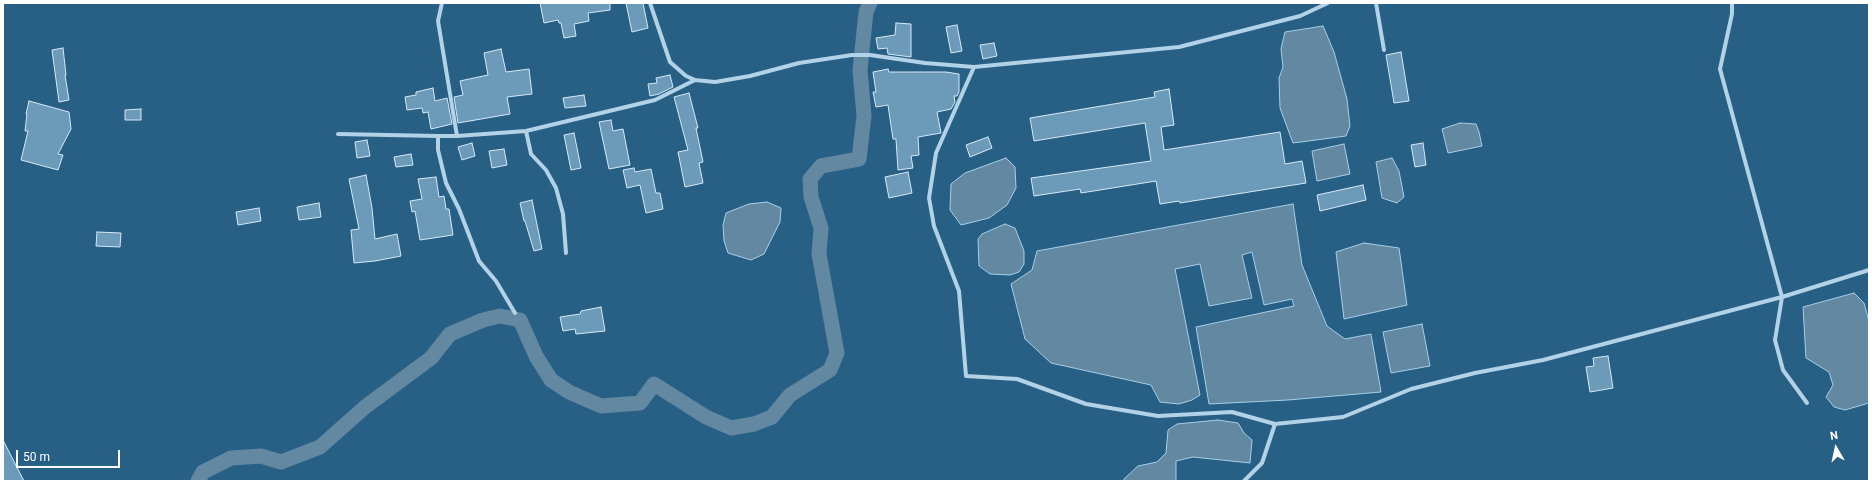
<!DOCTYPE html>
<html>
<head>
<meta charset="utf-8">
<style>
	body { margin:0 }
	#map { position:relative; width:1872px; height:484px; overflow:hidden; background:#285f85; font-family:Roboto,sans-serif }
	canvas { display:block }
	.frame { position:absolute; inset:0; border:4px solid #fff; pointer-events:none }
	.north { position:absolute; left:1816px; top:428px; width:40px; height:40px; -webkit-text-stroke:3px #285f85; paint-order:stroke; rotate:351deg; font-size:11px; font-weight:700; line-height:16px; text-align:center; color:#fff }
	.north::after { content:''; display:block; margin:auto; width:14px; height:18px; background:#fff; clip-path:polygon(50% 0,100% 100%,50% 72%,0 100%) }
	.scale { position:absolute; left:16px; top:450px; width:104px; height:18px; box-sizing:border-box; border:2px solid #fff; border-top:0; padding-left:5px; font-size:12px; line-height:14px; white-space:nowrap; color:#fff; -webkit-text-stroke:3px #285f85; paint-order:stroke }
</style>
</head>
<body>
<div id="map">
<canvas width="1872" height="484"></canvas>
<div class="frame"></div>
<div class="north">N</div>
<div class="scale">50 m</div>
</div>
<script>
const context = document.querySelector('canvas').getContext('2d');
context.lineJoin = 'round';
function paint(path, color) {
  context.fillStyle = color;
  context.fill(path, 'evenodd');
}
function toPath(rows) {
  const path = new Path2D();
  for (const r of rows) {
    path.moveTo(r[0], r[1]);
    for (let i = 2; i < r.length; i += 2) path.lineTo(r[i], r[i + 1]);
  }
  return path;
}
function strokePath(path, color, width, dash) {
  context.strokeStyle = color;
  context.lineWidth = width;
  context.lineCap = dash ? 'butt' : 'round';
  context.setLineDash(dash || []);
  context.stroke(path);
}
const water = toPath([
	[1323,26,1334,52,1347,99,1350,126,1346,136,1293,143,1280,108,1279,78,1283,67,1281,49,1285,32,1323,26],
	[1460,123,1476,124,1479,132,1482,146,1448,153,1442,129,1460,123],
	[1344,144,1350,174,1317,181,1312,151,1344,144],
	[1006,158,1015,167,1016,188,1007,205,989,218,961,225,950,210,951,184,965,173,1006,158],
	[1392,158,1399,171,1404,197,1397,203,1382,198,1376,162,1392,158],
	[767,202,781,208,780,222,764,254,751,260,728,253,724,241,723,225,726,213,749,204,767,202],
	[1293,204,1302,265,1327,326,1345,339,1371,334,1381,392,1288,400,1209,404,1196,327,1294,306,1292,299,1264,305,1252,252,1242,255,1252,298,1209,306,1200,264,1175,269,1200,395,1192,400,1179,404,1160,402,1151,385,1051,363,1025,339,1011,284,1032,270,1037,251,1293,204],
	[1005,224,1015,228,1024,251,1024,264,1019,272,1010,275,990,274,979,266,978,239,982,234,1005,224],
	[1364,243,1399,248,1407,305,1344,319,1336,252,1364,243],
	[1854,293,1864,303,1869,321,1869,403,1845,410,1834,407,1826,397,1833,385,1829,372,1806,358,1803,307,1854,293],
	[1422,324,1430,366,1391,373,1383,332,1422,324],
	[1218,420,1238,423,1244,433,1252,440,1250,463,1193,457,1176,461,1176,481,1124,481,1124,479,1138,466,1157,462,1166,453,1168,430,1177,424,1218,420]
]);
const canal = toPath([
	[198,481,203,472,231,458,261,456,281,462,320,447,365,407,431,358,450,334,483,320,500,316,520,320,536,356,551,380,569,392,601,406,640,403,654,384,706,417,731,428,754,424,772,417,790,395,830,370,837,353,819,254,821,228,811,197,810,179,821,166,859,159,864,116,860,70,866,12,870,3]
]);
const building = toPath([
	[540,3,610,3,610,10,588,13,589,21,574,24,576,36,564,38,561,23,559,23,558,20,544,23,540,3],
	[626,3,643,3,648,28,632,32,626,3],
	[896,23,911,24,911,57,888,54,887,48,878,49,876,38,895,35,896,23],
	[957,25,962,51,951,53,946,27,957,25],
	[994,43,997,56,983,59,980,45,994,43],
	[63,48,66,75,65,75,69,100,59,102,52,50,63,48],
	[501,49,506,72,529,69,532,94,507,97,510,114,458,123,454,97,463,95,460,81,488,75,484,53,501,49],
	[1401,52,1409,101,1394,103,1386,55,1401,52],
	[888,69,889,72,946,72,959,74,959,92,957,96,954,96,955,102,951,109,937,112,941,133,918,137,919,155,911,156,913,168,898,170,896,139,893,139,888,105,876,107,873,92,876,92,873,72,888,69],
	[670,75,673,87,659,94,650,96,648,84,657,83,656,78,670,75],
	[433,88,435,101,447,98,452,124,431,129,428,112,423,113,422,108,407,110,405,97,416,95,416,92,433,88],
	[1169,89,1174,125,1161,127,1164,150,1280,132,1285,164,1302,161,1306,183,1180,203,1179,201,1160,204,1156,181,1081,193,1080,189,1034,196,1031,178,1151,161,1145,123,1034,141,1030,118,1155,97,1154,92,1169,89],
	[689,93,698,128,696,128,703,162,699,163,703,183,685,187,678,152,688,150,674,97,689,93],
	[584,95,586,106,565,108,563,98,584,95],
	[29,101,69,112,71,129,58,154,63,155,58,170,21,160,28,131,25,131,27,114,26,114,29,101],
	[141,109,141,120,125,120,125,110,141,109],
	[611,120,613,131,623,129,630,165,609,169,599,122,611,120],
	[574,133,581,168,571,170,564,135,574,133],
	[988,137,992,148,970,157,966,145,988,137],
	[367,140,370,156,357,158,355,142,367,140],
	[472,143,475,156,462,160,458,147,472,143],
	[1423,143,1426,165,1415,167,1411,145,1423,143],
	[504,149,507,165,492,168,489,151,504,149],
	[411,154,413,165,396,167,394,157,411,154],
	[634,168,635,172,651,169,656,193,660,193,663,209,646,213,640,185,627,188,623,170,634,168],
	[908,172,912,193,889,198,885,177,908,172],
	[366,175,372,208,375,239,397,234,401,256,375,261,354,263,351,230,359,229,349,179,366,175],
	[436,177,439,197,444,196,446,209,449,209,453,235,420,240,415,211,412,212,410,201,422,199,418,179,436,177],
	[1363,185,1366,200,1320,211,1317,195,1363,185],
	[532,200,542,249,534,251,525,221,524,221,520,203,532,200],
	[319,203,321,217,299,220,297,207,319,203],
	[259,208,261,221,238,225,236,212,259,208],
	[97,232,121,233,120,247,96,246,97,232],
	[601,307,605,331,576,334,575,329,563,331,560,317,580,314,581,311,601,307],
	[1608,356,1613,388,1590,392,1586,367,1594,366,1593,358,1608,356],
	[3,440,24,481,3,481,3,440]
]);
const street = toPath([
	[442,3,438,21,457,136,438,136,438,150,446,183,459,209,479,261,496,281,515,313],
	[650,3,670,62,686,76,695,80,715,82,750,76,799,63,852,55,870,55,925,63,974,67,1179,47,1300,16,1328,3],
	[1376,3,1384,50],
	[1732,3,1732,14,1720,69,1782,297,1775,340,1783,370,1807,403],
	[974,67,936,153,929,198,934,226,959,291,966,376,1017,379,1086,404,1158,416,1232,412,1275,424,1262,463,1244,481],
	[526,131,531,154,546,170,556,188,563,214,566,253],
	[338,134,438,136],
	[457,136,526,131,655,100,695,80],
	[1275,424,1343,417,1411,389,1475,373,1543,360,1782,297,1869,270]
]);
paint(water, '#6288a2');
strokePath(water, '#a7cfe8', 1);
strokePath(canal, '#6288a2', 15);
paint(building, '#6c9ab9');
strokePath(building, '#d6e9f6', 1);
strokePath(street, '#b2d2e7', 4);
</script>
</body>
</html>
